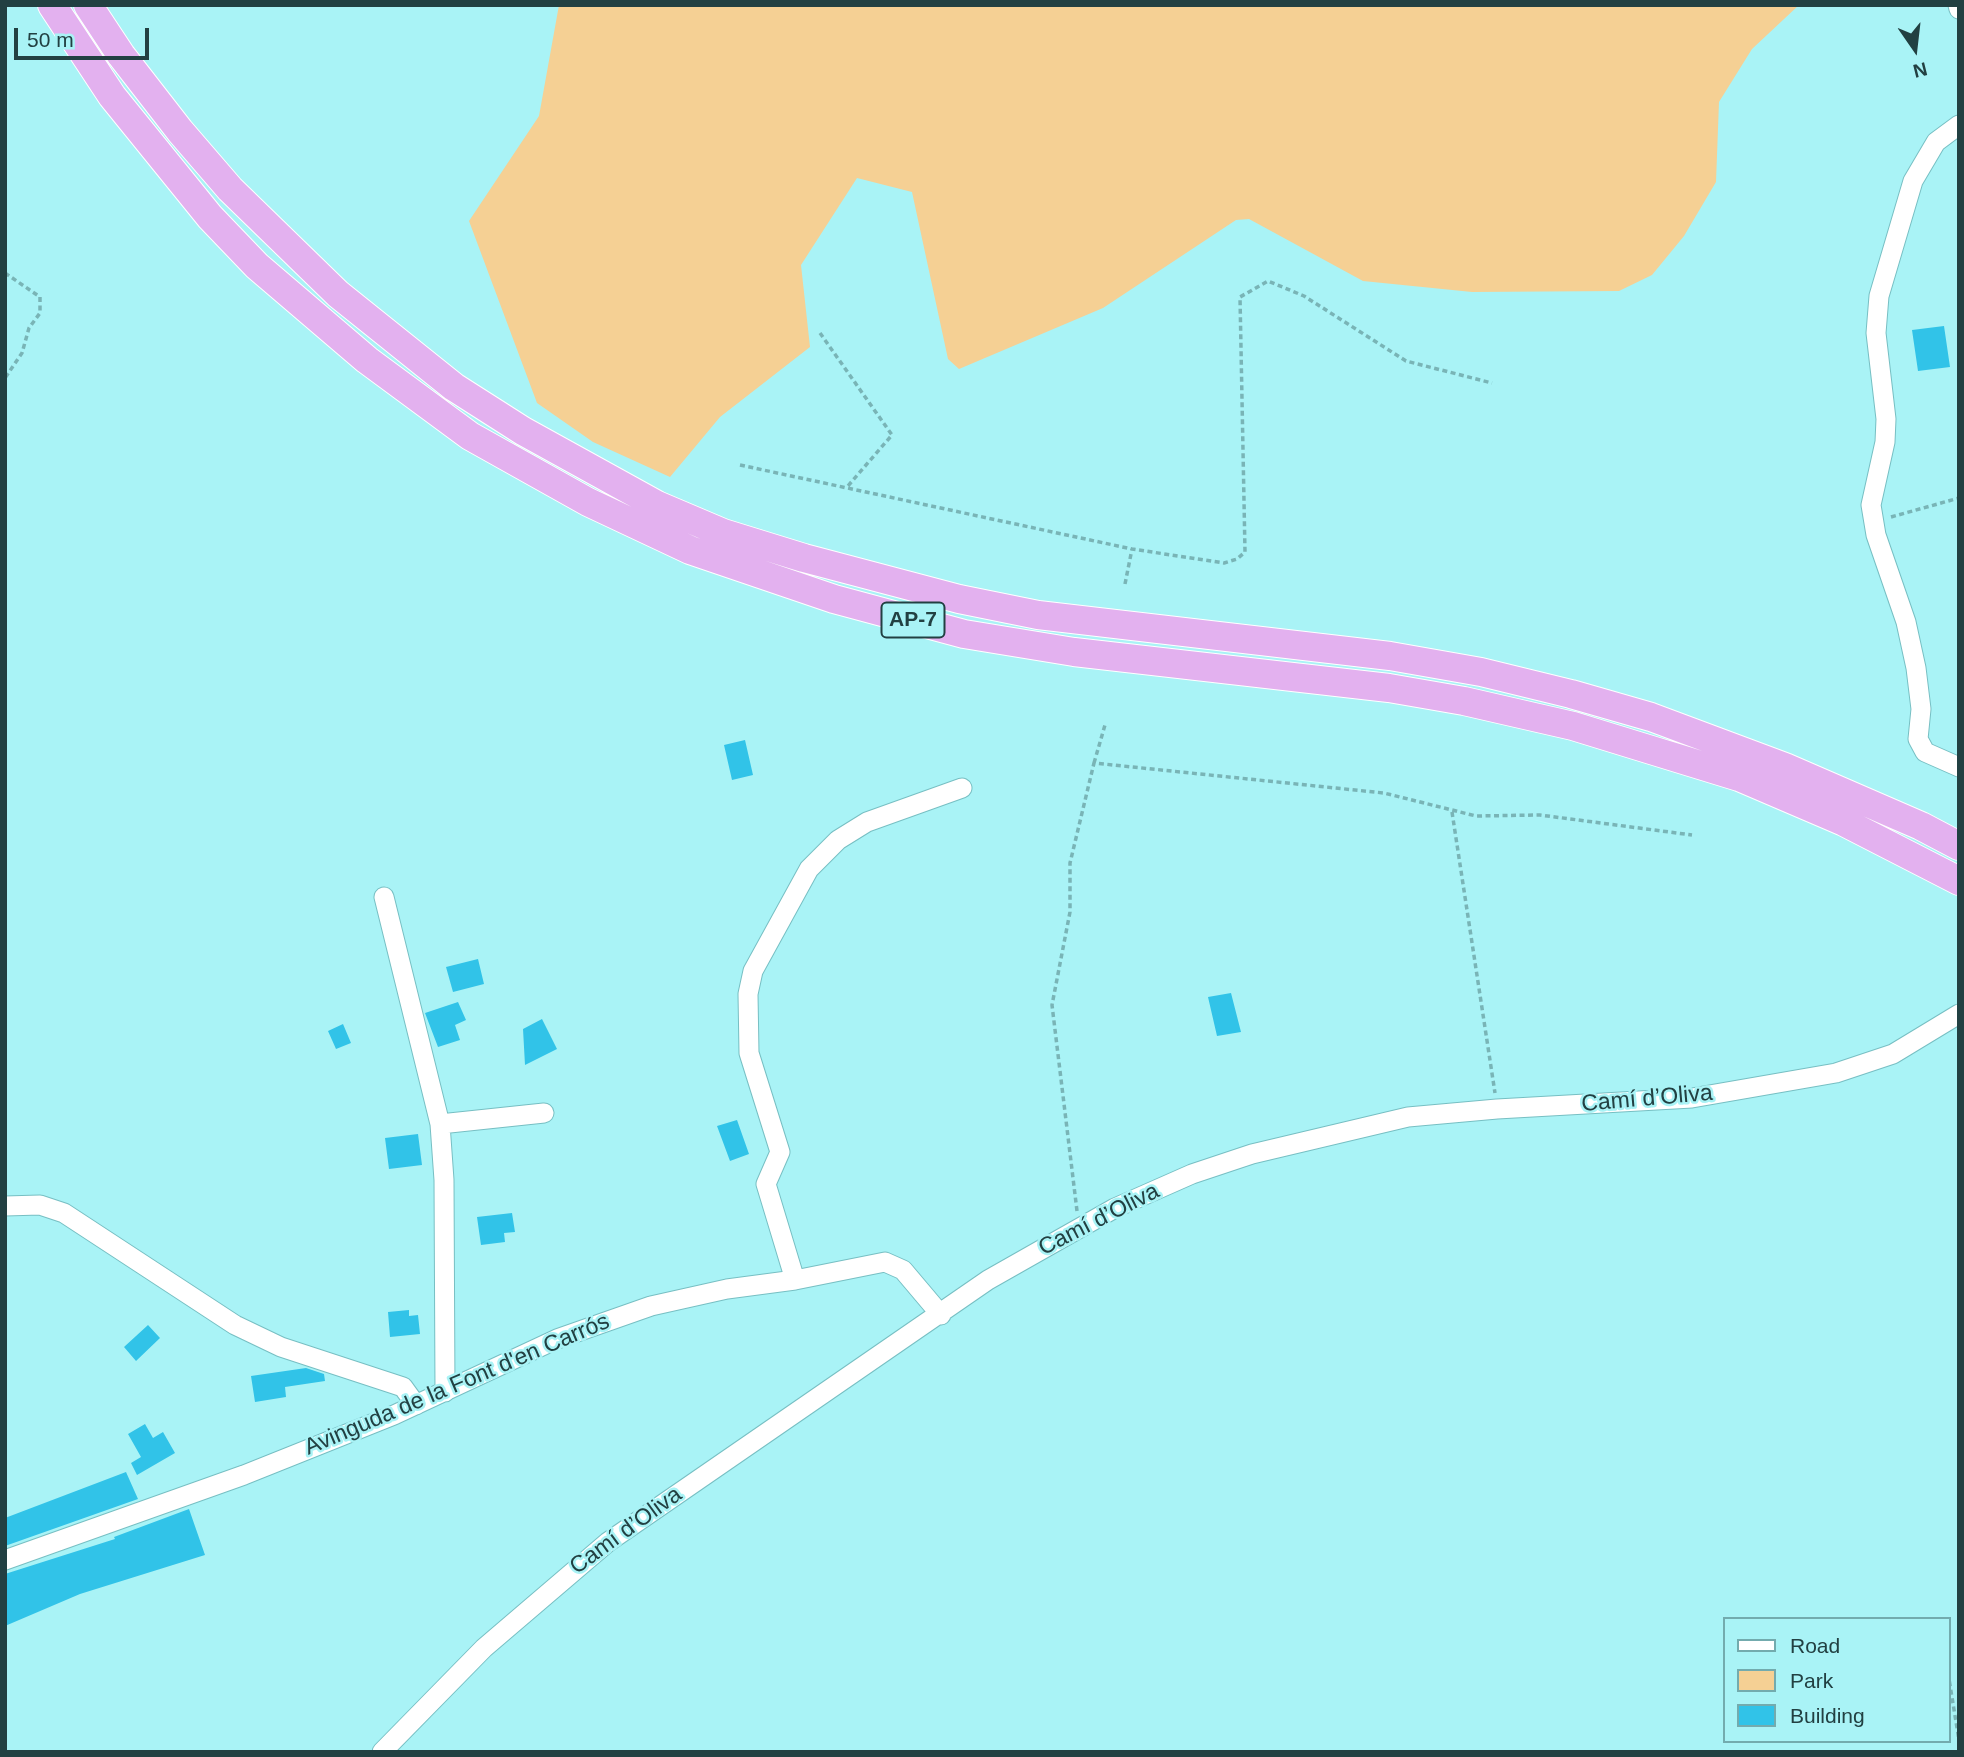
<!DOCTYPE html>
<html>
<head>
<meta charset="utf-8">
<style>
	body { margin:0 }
	#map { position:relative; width:1964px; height:1757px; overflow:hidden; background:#a9f3f6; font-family:Helvetica,sans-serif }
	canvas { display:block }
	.frame { position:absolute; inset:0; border:7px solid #224042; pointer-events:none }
	.legend { position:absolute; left:1723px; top:1617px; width:228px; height:126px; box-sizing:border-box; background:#a9f3f6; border:2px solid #73abae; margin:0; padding:9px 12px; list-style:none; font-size:21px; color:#224042 }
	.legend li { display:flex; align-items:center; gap:14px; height:35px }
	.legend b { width:35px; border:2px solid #73abae }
	.north { position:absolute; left:1880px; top:14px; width:70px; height:70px; -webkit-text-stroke:5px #a9f3f6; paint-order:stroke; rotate:166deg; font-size:19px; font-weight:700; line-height:28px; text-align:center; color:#224042 }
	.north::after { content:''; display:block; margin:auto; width:24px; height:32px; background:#224042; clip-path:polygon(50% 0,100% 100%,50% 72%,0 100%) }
	.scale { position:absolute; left:14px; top:28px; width:135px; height:32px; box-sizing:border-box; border:4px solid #224042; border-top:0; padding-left:9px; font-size:21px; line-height:24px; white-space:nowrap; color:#224042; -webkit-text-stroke:5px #a9f3f6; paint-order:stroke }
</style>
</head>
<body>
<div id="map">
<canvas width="1964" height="1757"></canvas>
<div class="frame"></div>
<ul class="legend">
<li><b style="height:9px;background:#fff"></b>Road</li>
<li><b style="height:19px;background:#f5d094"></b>Park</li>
<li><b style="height:19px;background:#31c3e8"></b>Building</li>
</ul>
<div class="north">N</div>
<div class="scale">50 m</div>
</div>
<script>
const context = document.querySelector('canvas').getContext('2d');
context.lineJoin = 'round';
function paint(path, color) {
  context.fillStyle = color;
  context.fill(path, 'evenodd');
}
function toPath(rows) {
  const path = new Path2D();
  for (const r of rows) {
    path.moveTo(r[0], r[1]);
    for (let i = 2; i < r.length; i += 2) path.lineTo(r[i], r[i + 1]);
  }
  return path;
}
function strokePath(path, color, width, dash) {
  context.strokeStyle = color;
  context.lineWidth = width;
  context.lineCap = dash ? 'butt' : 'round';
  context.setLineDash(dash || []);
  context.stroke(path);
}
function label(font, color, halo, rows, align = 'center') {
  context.font = font + ' Helvetica,sans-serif';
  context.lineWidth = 5;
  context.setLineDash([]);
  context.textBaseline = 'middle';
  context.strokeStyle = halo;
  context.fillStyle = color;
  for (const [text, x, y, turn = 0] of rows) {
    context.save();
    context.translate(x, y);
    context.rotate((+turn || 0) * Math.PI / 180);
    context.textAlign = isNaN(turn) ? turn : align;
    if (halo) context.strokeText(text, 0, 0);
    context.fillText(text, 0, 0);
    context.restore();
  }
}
const green = toPath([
	[559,5,1799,5,1752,49,1719,102,1716,182,1684,236,1652,275,1619,291,1472,292,1363,281,1249,219,1236,220,1103,308,959,369,948,359,912,192,857,178,801,265,810,347,720,417,670,477,593,442,537,403,469,221,539,116]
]);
const building = toPath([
	[1944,326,1950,367,1918,371,1912,330],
	[745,740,753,775,732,780,724,745],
	[478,959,484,984,453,992,446,967],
	[1231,993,1241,1032,1217,1036,1208,997],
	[458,1002,466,1020,455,1025,460,1040,438,1047,425,1013],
	[542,1019,557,1049,525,1065,523,1029],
	[343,1024,351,1043,336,1049,328,1031],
	[737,1120,749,1154,730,1161,717,1126],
	[418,1134,422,1165,389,1169,385,1138],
	[512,1213,515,1232,504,1233,505,1242,481,1245,477,1217],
	[409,1310,409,1316,418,1315,420,1334,390,1337,388,1312],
	[148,1325,160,1338,136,1361,124,1347],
	[306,1368,324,1374,325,1381,285,1387,286,1397,255,1402,251,1376],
	[145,1424,153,1438,163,1432,175,1453,137,1475,131,1463,141,1457,128,1434],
	[126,1472,138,1499,5,1546,5,1518],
	[189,1509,205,1555,80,1594,5,1626,5,1574,115,1539,114,1537]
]);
const path = toPath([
	[5,273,40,297,40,313,29,328,22,353,5,378],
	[820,333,892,435,847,487],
	[740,465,1132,549,1224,563,1237,559,1245,552,1240,297,1268,281,1304,296,1406,361,1492,383],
	[1891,517,1959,498],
	[1125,584,1132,549],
	[1094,763,1105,725],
	[1452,812,1495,1093],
	[1077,1211,1052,1005,1070,912,1070,863,1094,763,1384,793,1476,816,1540,815,1692,835],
	[1939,1618,1939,1619],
	[1948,1673,1959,1740]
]);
const minor = toPath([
	[1958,5,1959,9],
	[1959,125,1936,142,1913,181,1879,296,1876,333,1886,419,1885,442,1871,505,1876,535,1906,622,1916,668,1921,709,1918,739,1925,752,1959,767],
	[384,897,440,1124,444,1180,445,1392],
	[440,1124,544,1113],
	[5,1206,40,1205,64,1213,235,1325,281,1347,403,1387,416,1405],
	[795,1280,766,1184,780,1152,749,1053,748,994,753,971,809,869,838,840,867,822,962,788],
	[5,1560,244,1475,394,1415,557,1339,651,1306,727,1289,795,1280,885,1262,903,1270,941,1315],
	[382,1752,484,1648,608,1542,988,1280,1115,1208,1192,1174,1252,1154,1408,1117,1497,1109,1692,1098,1836,1073,1893,1054,1959,1014]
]);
const highway = toPath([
	[52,5,112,96,210,217,257,266,367,360,470,436,588,502,690,550,834,599,964,634,1074,652,1389,688,1464,701,1573,726,1739,777,1844,822,1959,881],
	[88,5,121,55,180,131,230,189,338,294,454,387,523,431,657,505,723,533,804,558,959,599,1038,615,1390,656,1481,672,1571,694,1651,717,1785,767,1921,826,1959,846]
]);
const shields = [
	[913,620,63]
];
const shieldNames = [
	["AP-7",913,620]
];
const streetNames = [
	["Camí d’Oliva",1647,1099,-5],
	["Camí d’Oliva",1099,1220,-27],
	["Avinguda de la Font d'en Carrós",457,1385,-23],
	["Camí d’Oliva",626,1531,-36]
];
paint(green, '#f5d094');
paint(building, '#31c3e8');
strokePath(minor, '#77bfc3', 21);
strokePath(highway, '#fff', 30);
strokePath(path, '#79b4b6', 3.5, [5, 3.5]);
strokePath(minor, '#fff', 19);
strokePath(highway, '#e3b1ef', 28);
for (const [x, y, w] of shields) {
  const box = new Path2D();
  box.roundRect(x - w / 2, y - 17.5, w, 35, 5);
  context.fillStyle = '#a9f3f6';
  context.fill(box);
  strokePath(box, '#224042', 2);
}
label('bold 21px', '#224042', null, shieldNames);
label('23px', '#224042', '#a9f3f6', streetNames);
</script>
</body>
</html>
